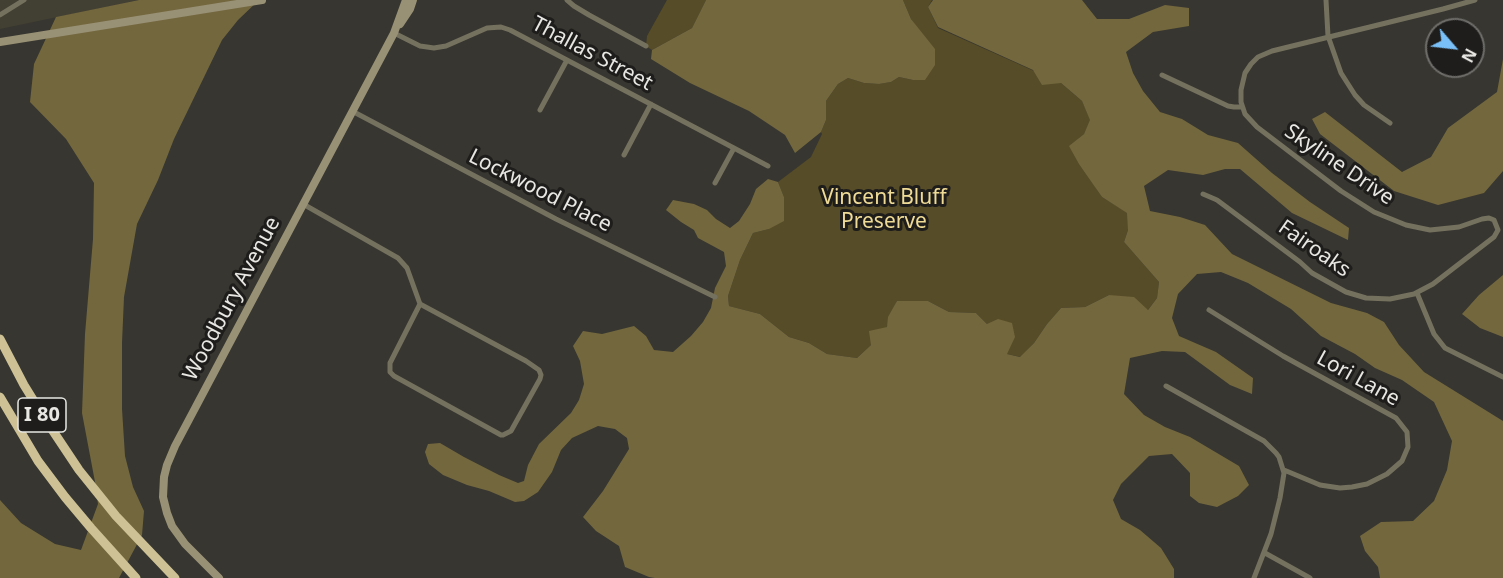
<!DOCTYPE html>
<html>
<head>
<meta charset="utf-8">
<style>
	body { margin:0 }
	#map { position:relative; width:1503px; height:578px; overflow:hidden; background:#373630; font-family:"Noto Sans",sans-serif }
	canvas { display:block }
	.north { position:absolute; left:1425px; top:18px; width:60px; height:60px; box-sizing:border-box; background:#1e1d1b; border:2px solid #6f6e6b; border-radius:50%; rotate:118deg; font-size:16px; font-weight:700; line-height:24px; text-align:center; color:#e8e7e4 }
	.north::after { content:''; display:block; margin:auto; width:21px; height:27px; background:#79bff8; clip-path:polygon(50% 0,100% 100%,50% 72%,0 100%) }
</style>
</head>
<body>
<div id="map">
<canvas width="1503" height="578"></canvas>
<div class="north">N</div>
</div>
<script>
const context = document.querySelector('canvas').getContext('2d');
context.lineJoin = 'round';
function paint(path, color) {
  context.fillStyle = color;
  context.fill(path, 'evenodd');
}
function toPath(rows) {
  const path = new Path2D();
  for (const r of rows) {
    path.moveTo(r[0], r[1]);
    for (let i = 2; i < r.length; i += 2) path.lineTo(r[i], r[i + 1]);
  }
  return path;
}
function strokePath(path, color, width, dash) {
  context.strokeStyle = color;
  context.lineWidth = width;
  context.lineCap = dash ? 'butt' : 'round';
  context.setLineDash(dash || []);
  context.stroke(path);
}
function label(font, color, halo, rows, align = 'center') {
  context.font = font + ' "Noto Sans",sans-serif';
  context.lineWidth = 6;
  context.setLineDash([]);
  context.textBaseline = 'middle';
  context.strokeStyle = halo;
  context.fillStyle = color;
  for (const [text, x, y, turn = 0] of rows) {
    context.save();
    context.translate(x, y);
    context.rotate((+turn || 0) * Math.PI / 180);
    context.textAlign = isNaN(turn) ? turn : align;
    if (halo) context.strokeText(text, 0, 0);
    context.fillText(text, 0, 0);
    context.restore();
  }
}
const built = toPath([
	[0,0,139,0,0,29]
]);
const green = toPath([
	[667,0,706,0,692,28,652,50,646,46,647,36],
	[903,0,932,0,928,7,938,28,1061,83,1082,101,1091,120,1084,134,1070,146,1102,197,1128,213,1128,230,1124,242,1159,282,1157,298,1148,310,1109,295,1085,307,1061,308,1047,324,1034,343,1021,357,1007,354,987,324,976,313,949,312,928,301,897,301,887,327,871,345,857,358,827,354,809,343,789,337,760,314,729,306,728,296,740,260,753,233,769,229,784,197,778,182,811,157,822,134,821,132,826,120,826,101,838,84,848,78,864,83,879,84,891,82,899,77,913,80,921,34,911,19]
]);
const forest = toPath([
	[139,0,259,0,238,20,222,40,174,139,158,180,137,224,124,297,122,343,122,409,125,456,133,487,144,511,142,535,119,578,0,578,0,500,21,523,55,544,81,550,98,504,95,482,82,413,85,334,93,239,94,183,66,139,30,102,34,64,56,17],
	[706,0,903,0,911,19,935,49,935,65,925,80,913,80,899,77,891,82,879,84,864,83,848,78,838,84,826,101,826,120,821,132,795,153,785,135,749,111,690,83,651,59,652,50,692,28],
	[933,0,1082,0,1097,19,1129,19,1165,5,1189,8,1189,26,1153,32,1126,52,1133,73,1143,91,1160,112,1182,119,1208,135,1238,143,1272,173,1310,202,1349,228,1348,240,1292,213,1240,169,1225,169,1203,175,1168,170,1144,186,1150,211,1180,217,1205,225,1232,254,1331,303,1367,313,1384,322,1399,345,1424,372,1503,421,1503,578,1380,578,1378,567,1365,551,1360,536,1381,522,1413,521,1434,501,1447,470,1452,441,1434,402,1402,380,1375,368,1355,354,1321,336,1291,309,1248,283,1221,272,1197,274,1178,294,1172,318,1179,336,1216,352,1253,378,1252,394,1230,385,1185,352,1162,351,1130,358,1124,394,1144,415,1165,427,1190,437,1239,466,1249,485,1238,496,1217,507,1199,503,1190,496,1190,473,1172,454,1149,456,1121,484,1113,500,1121,519,1140,530,1161,548,1174,569,1174,578,655,578,649,577,625,567,619,546,596,531,583,517,603,491,629,449,627,438,615,429,598,426,572,438,561,450,552,472,538,492,524,501,515,502,489,491,467,485,443,475,429,464,425,452,428,444,440,443,464,457,499,475,518,483,524,481,528,465,539,444,571,413,579,400,584,384,580,361,573,346,583,331,602,334,634,326,646,336,654,350,673,352,691,336,703,322,711,308,715,288,726,266,724,252,698,238,694,230,681,222,666,210,673,200,694,204,707,210,716,219,730,228,739,221,750,204,756,189,768,179,778,182,784,197,784,221,769,229,753,233,740,260,728,296,729,306,760,314,789,337,809,343,827,354,857,358,871,345,869,331,887,327,888,317,897,301,928,301,949,312,976,313,987,324,998,319,1012,323,1015,337,1007,354,1020,357,1034,343,1047,324,1061,308,1085,307,1109,295,1134,297,1148,310,1157,298,1159,282,1124,242,1128,230,1127,213,1102,197,1079,164,1069,146,1084,134,1090,120,1082,101,1061,83,1042,85,1033,70,938,27,928,7],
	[1503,59,1503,171,1484,193,1438,205,1394,191,1320,134,1312,119,1325,112,1402,172,1431,157,1448,128,1497,92],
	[1503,275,1503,337,1480,328,1462,314,1479,295]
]);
const street = toPath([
	[567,0,574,6,589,15,646,46],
	[1326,0,1328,36,1341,73,1355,95,1364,105,1390,123],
	[0,15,24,0],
	[394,33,420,46,434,48,446,46,487,28,501,27,510,30,768,166],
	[1162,75,1228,106,1234,107,1242,107],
	[540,110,567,60],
	[352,111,556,219,715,297],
	[624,155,651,104],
	[715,183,734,148],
	[1203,194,1217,200,1300,262,1312,273,1346,292,1366,298,1390,299,1414,294,1433,284,1494,237,1498,230,1494,220,1489,218,1482,219,1459,227,1430,230,1406,225,1374,212,1341,191,1257,127,1245,114,1241,102,1241,90,1245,73,1251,64,1258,57,1272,51,1443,9,1475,0],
	[303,204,398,258,407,268,420,304],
	[1417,293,1434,334,1445,348,1503,377],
	[420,304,526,361,539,370,541,375,540,379,511,431,503,435,501,435,394,376,390,372,390,363,420,304],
	[1209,310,1283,356,1396,418,1407,432,1408,447,1402,461,1387,474,1367,484,1352,487,1340,488,1320,485,1284,470],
	[1166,386,1264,441,1276,453,1279,457,1284,473,1280,498,1271,534,1254,578],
	[1265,553,1310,578]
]);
const secondary = toPath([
	[400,24,410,9,413,0],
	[0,42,262,0],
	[219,578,185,544,172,526,167,513,163,497,164,477,167,465,175,446,394,33,406,0]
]);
const highway = toPath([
	[0,339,24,385,45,419,79,470,116,516,175,578],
	[0,397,38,461,65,497,91,528,136,578]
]);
const shields = [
	[42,415,48]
];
const shieldNames = [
	["I 80",42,415]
];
const streetNames = [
	["Thallas Street",592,54,28],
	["Skyline Drive",1339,165,34],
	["Lockwood Place",540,191,27],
	["Fairoaks",1314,249,35],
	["Woodbury Avenue",232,299,-62],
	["Lori Lane",1358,379,29]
];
const parkNames = [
	["Vincent Bluff",884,198],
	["Preserve",884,222]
];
paint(built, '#423f33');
paint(green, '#564c27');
paint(forest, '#73673e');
strokePath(street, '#75715f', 5);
strokePath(secondary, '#999175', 8);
strokePath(highway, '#cdc195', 9);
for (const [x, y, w] of shields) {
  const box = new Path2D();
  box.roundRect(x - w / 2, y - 17, w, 34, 4.5);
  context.fillStyle = '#1e1d1b';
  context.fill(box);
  strokePath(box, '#e8e7e4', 1.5);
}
label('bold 20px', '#e8e7e4', null, shieldNames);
label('21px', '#e8e7e4', '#1e1d1b', streetNames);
label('21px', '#efdb96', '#1e1d1b', parkNames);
</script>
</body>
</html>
